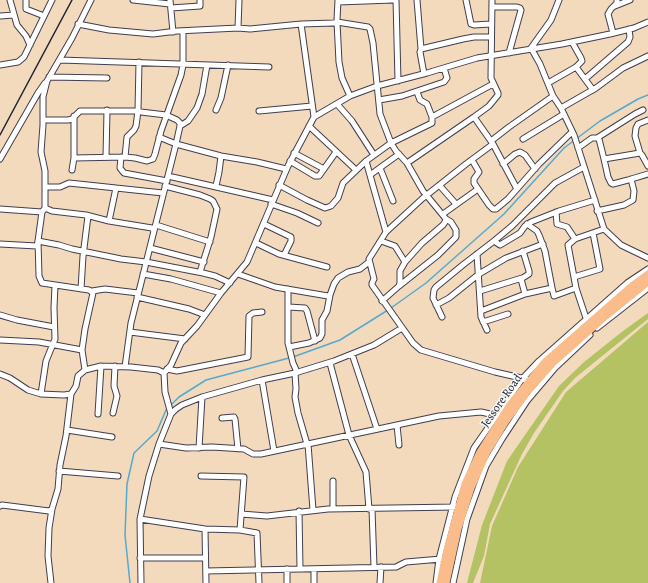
<!DOCTYPE html>
<html>
<head>
<meta charset="utf-8">
<style>
	body { margin:0 }
	canvas { display:block; background:#f3dabc }
</style>
</head>
<body>
<canvas width="648" height="583"></canvas>
<script>
const context = document.querySelector('canvas').getContext('2d');
context.lineJoin = 'round';
function paint(path, color) {
  context.fillStyle = color;
  context.fill(path, 'evenodd');
}
function toPath(rows) {
  const path = new Path2D();
  for (const r of rows) {
    path.moveTo(r[0], r[1]);
    for (let i = 2; i < r.length; i += 2) path.lineTo(r[i], r[i + 1]);
  }
  return path;
}
function strokePath(path, color, width, dash) {
  context.strokeStyle = color;
  context.lineWidth = width;
  context.lineCap = dash ? 'butt' : 'round';
  context.setLineDash(dash || []);
  context.stroke(path);
}
function label(font, color, halo, rows, align = 'center') {
  context.font = font + ' Alegreya,serif';
  context.lineWidth = 3;
  context.setLineDash([]);
  context.textBaseline = 'middle';
  context.strokeStyle = halo;
  context.fillStyle = color;
  for (const [text, x, y, turn = 0] of rows) {
    context.save();
    context.translate(x, y);
    context.rotate((+turn || 0) * Math.PI / 180);
    context.textAlign = isNaN(turn) ? turn : align;
    if (halo) context.strokeText(text, 0, 0);
    context.fillText(text, 0, 0);
    context.restore();
  }
}
const green = toPath([
	[648,313,648,319,575,378,563,391,534,433,522,454,490,524,484,556,473,583,467,583,482,525,507,461,559,386,584,362,623,331],
	[648,322,648,583,480,583,492,526,518,467,566,392]
]);
const stream = toPath([
	[391,308,426,283,504,214,564,148,600,121,638,99,648,95],
	[293,357,340,340,388,310],
	[171,405,179,397,206,380,289,358],
	[130,583,125,535,127,484,134,453,157,431,166,410,168,408]
]);
const minor = toPath([
	[10,0,17,25,26,36,30,45],
	[26,0,26,9,44,16],
	[91,0,72,38,47,81,43,97,43,125,41,152,45,171,45,208,52,211,86,215,109,221,152,228,154,231,131,323,125,367],
	[133,0,170,4],
	[170,0,173,32],
	[396,0,398,81],
	[417,0,421,49],
	[466,0,471,24,474,25,491,24],
	[338,2,393,0],
	[615,6,630,0],
	[492,7,517,7,520,8,521,10,509,53],
	[171,8,200,6,200,0],
	[0,16,14,15],
	[78,24,109,30,153,34,177,31,238,28,250,29,301,24,334,23,337,22,337,20,338,0],
	[301,24,314,117],
	[238,28,239,0],
	[613,33,608,14,611,9,617,3,617,0],
	[531,48,540,64,553,96,561,108,574,135,604,229,621,245,648,258],
	[531,48,551,20,559,0],
	[60,60,269,67],
	[139,62,138,111,141,112,166,115,177,120,180,123,180,126,176,144,221,156,257,162,286,169],
	[0,65,18,62,24,57,52,0],
	[576,67,593,90],
	[424,74,420,52,421,49,463,39,474,37,491,37],
	[49,77,107,78],
	[585,79,628,42,630,37,629,29],
	[548,83,576,67,582,61,581,58,572,42],
	[350,96,342,78,339,62,337,22,368,27,370,29,373,43,380,114,391,143,396,151,407,163,423,191,446,219,445,222,443,225,422,243,405,262,400,271,400,283,399,286,382,301],
	[379,100,402,96,444,82,447,78,444,68],
	[337,104,352,121,374,155],
	[561,108,596,88,623,68,648,56],
	[216,110,221,98,228,65],
	[259,111,312,106],
	[432,117,493,84],
	[474,117,493,144,517,189],
	[43,120,68,120,72,119,80,111,138,111,136,126,134,130,127,137,125,157],
	[180,126,188,121,197,108,202,94,207,65],
	[309,126,356,170],
	[597,138,635,114,643,110],
	[523,139,564,114],
	[491,141,509,127,553,96],
	[493,144,466,164,423,198,386,232,369,259,374,279,372,283,372,285,413,343,421,350,495,372,530,380],
	[578,148,592,138,597,138,599,139,604,159,640,153,642,155,648,166],
	[294,153,324,169],
	[640,153,635,136,636,128,638,124,648,120],
	[106,157,107,110],
	[121,157,120,168,124,173,167,181],
	[74,158,125,157,135,158,147,161,153,159,155,154,161,131,181,75,183,65,183,31],
	[0,159,38,93,45,83],
	[604,159,608,177,611,183,613,184,628,180,648,174],
	[472,160,479,172,474,179,474,183,489,205,493,209,496,209,508,199,539,164,572,132],
	[290,161,315,176,319,176,336,152],
	[366,161,386,232],
	[407,163,474,117,489,106,498,95,498,93,491,78,492,0],
	[503,164,515,154,520,152,525,155,535,169],
	[380,168,393,201],
	[72,170,74,158,74,116],
	[370,175,399,154],
	[168,176,273,200],
	[279,185,307,200,325,208,331,206,338,198,343,183,366,161,391,143,432,123,432,117,427,104,420,100,417,92],
	[165,186,200,195,210,199,213,201,217,209,211,237,200,272],
	[216,186,219,172,221,156],
	[440,186,456,204],
	[46,187,60,187,69,183,163,193],
	[271,204,297,213,318,223],
	[0,209,42,212],
	[597,211,624,205,633,200,634,191,631,179],
	[556,212,557,224,567,227,575,239],
	[443,214,478,189],
	[109,221,116,188],
	[264,224,291,237,291,241,284,255],
	[527,224,537,231,539,235,545,251,552,288],
	[156,225,210,242],
	[154,231,176,144,159,137],
	[381,241,395,246,405,262],
	[494,241,500,245,520,233,525,226,531,222,559,211,595,200],
	[256,243,279,254,327,267],
	[0,244,37,246,38,241,42,212,45,208],
	[150,248,204,262],
	[523,251,529,271,529,274,521,279,525,294],
	[477,254,481,317,487,330],
	[143,274,171,279,221,293],
	[238,274,275,287,328,296,330,295,334,284,338,278,348,272,360,269,369,262],
	[574,277,600,269,593,233],
	[399,286,438,255,456,237,456,230,451,222,446,219],
	[576,288,586,318],
	[81,289,83,256,88,216],
	[288,289,288,343,293,363,297,372],
	[92,291,105,289,138,293],
	[480,291,522,278],
	[137,297,189,309,205,315],
	[436,305,449,298,479,274,506,258,543,244],
	[288,307,305,308,307,311,315,341],
	[481,311,525,294,552,288,554,296,576,288,568,245,575,239,604,229],
	[0,315,17,320,54,327],
	[442,317,433,298,434,290,436,287,464,264,494,241,512,226,555,183,584,167],
	[483,322,508,314],
	[597,328,648,288],
	[130,332,185,339],
	[0,340,39,342,82,350],
	[289,347,309,343,320,338,322,334,322,320,327,311,330,295],
	[352,354,377,429],
	[330,363,349,435,366,472,369,509],
	[167,369,177,371,248,357,249,316,253,313,262,312],
	[85,370,82,350,85,329,93,293,89,290,42,283,39,276,38,241,59,245,72,249,121,259,146,262,203,273,215,276,230,283],
	[164,373,171,365,181,343,197,326,221,293,247,262,288,166,314,117,350,96,377,86,427,73,477,58,562,44,610,34,634,28,648,22],
	[295,373,296,389,295,397,298,413,307,444],
	[0,374,10,378,28,390,41,394,64,395,71,394,76,386,78,376,85,370,101,366,131,367,158,370,164,373,165,392,171,414],
	[262,380,274,451],
	[41,394,46,361,55,339,54,308,55,285],
	[113,413,117,396,114,386,115,366],
	[98,414,101,366],
	[222,418,234,417,235,419,238,449],
	[397,425,399,445],
	[67,430,112,437],
	[159,444,186,448,212,447,244,449,253,454,261,454,439,416,481,412,499,416],
	[308,444,313,510],
	[199,448,202,397],
	[59,471,118,476],
	[201,476,244,477,240,530],
	[333,481,333,509],
	[0,506,2,505,49,511,52,509,58,489,60,465,66,436,71,394],
	[372,509,374,567],
	[299,511,300,569],
	[241,514,267,516,328,509,456,507],
	[140,519,141,583],
	[205,529,240,530,257,533,259,583],
	[140,558,205,558],
	[206,571,396,567,406,562,441,559],
	[51,583,48,556,49,528,52,509],
	[206,583,205,529,140,519,149,476,159,444,171,414,176,409,182,405,202,397,262,380,295,373,334,361,374,345,402,328],
	[287,583,287,569],
	[314,583,314,569],
	[380,583,381,567],
	[436,583,439,559,455,497,474,448,522,379,539,361,627,283,648,269],
	[453,583,467,519,486,466,502,439,527,401,555,368,590,335]
]);
const highway = toPath([
	[440,583,447,550,465,484,480,452,509,406,545,362,633,285,648,274],
	[446,583,458,529,471,488,487,452,506,421,529,390,553,363,606,316,648,282]
]);
const rail = toPath([
	[0,135,72,0]
]);
const streetNames = [
	["Jessore Road",502,401,-55]
];
paint(green, '#b4c264');
strokePath(stream, '#55a9d1', 1.5);
strokePath(minor, '#413e4e', 7);
strokePath(highway, '#413e4e', 9);
strokePath(minor, '#fff', 5);
strokePath(highway, '#f9bc8a', 7);
strokePath(rail, '#22223b', 1.5);
label('12px', '#22223b', '#f6f6f2', streetNames);
</script>
</body>
</html>
